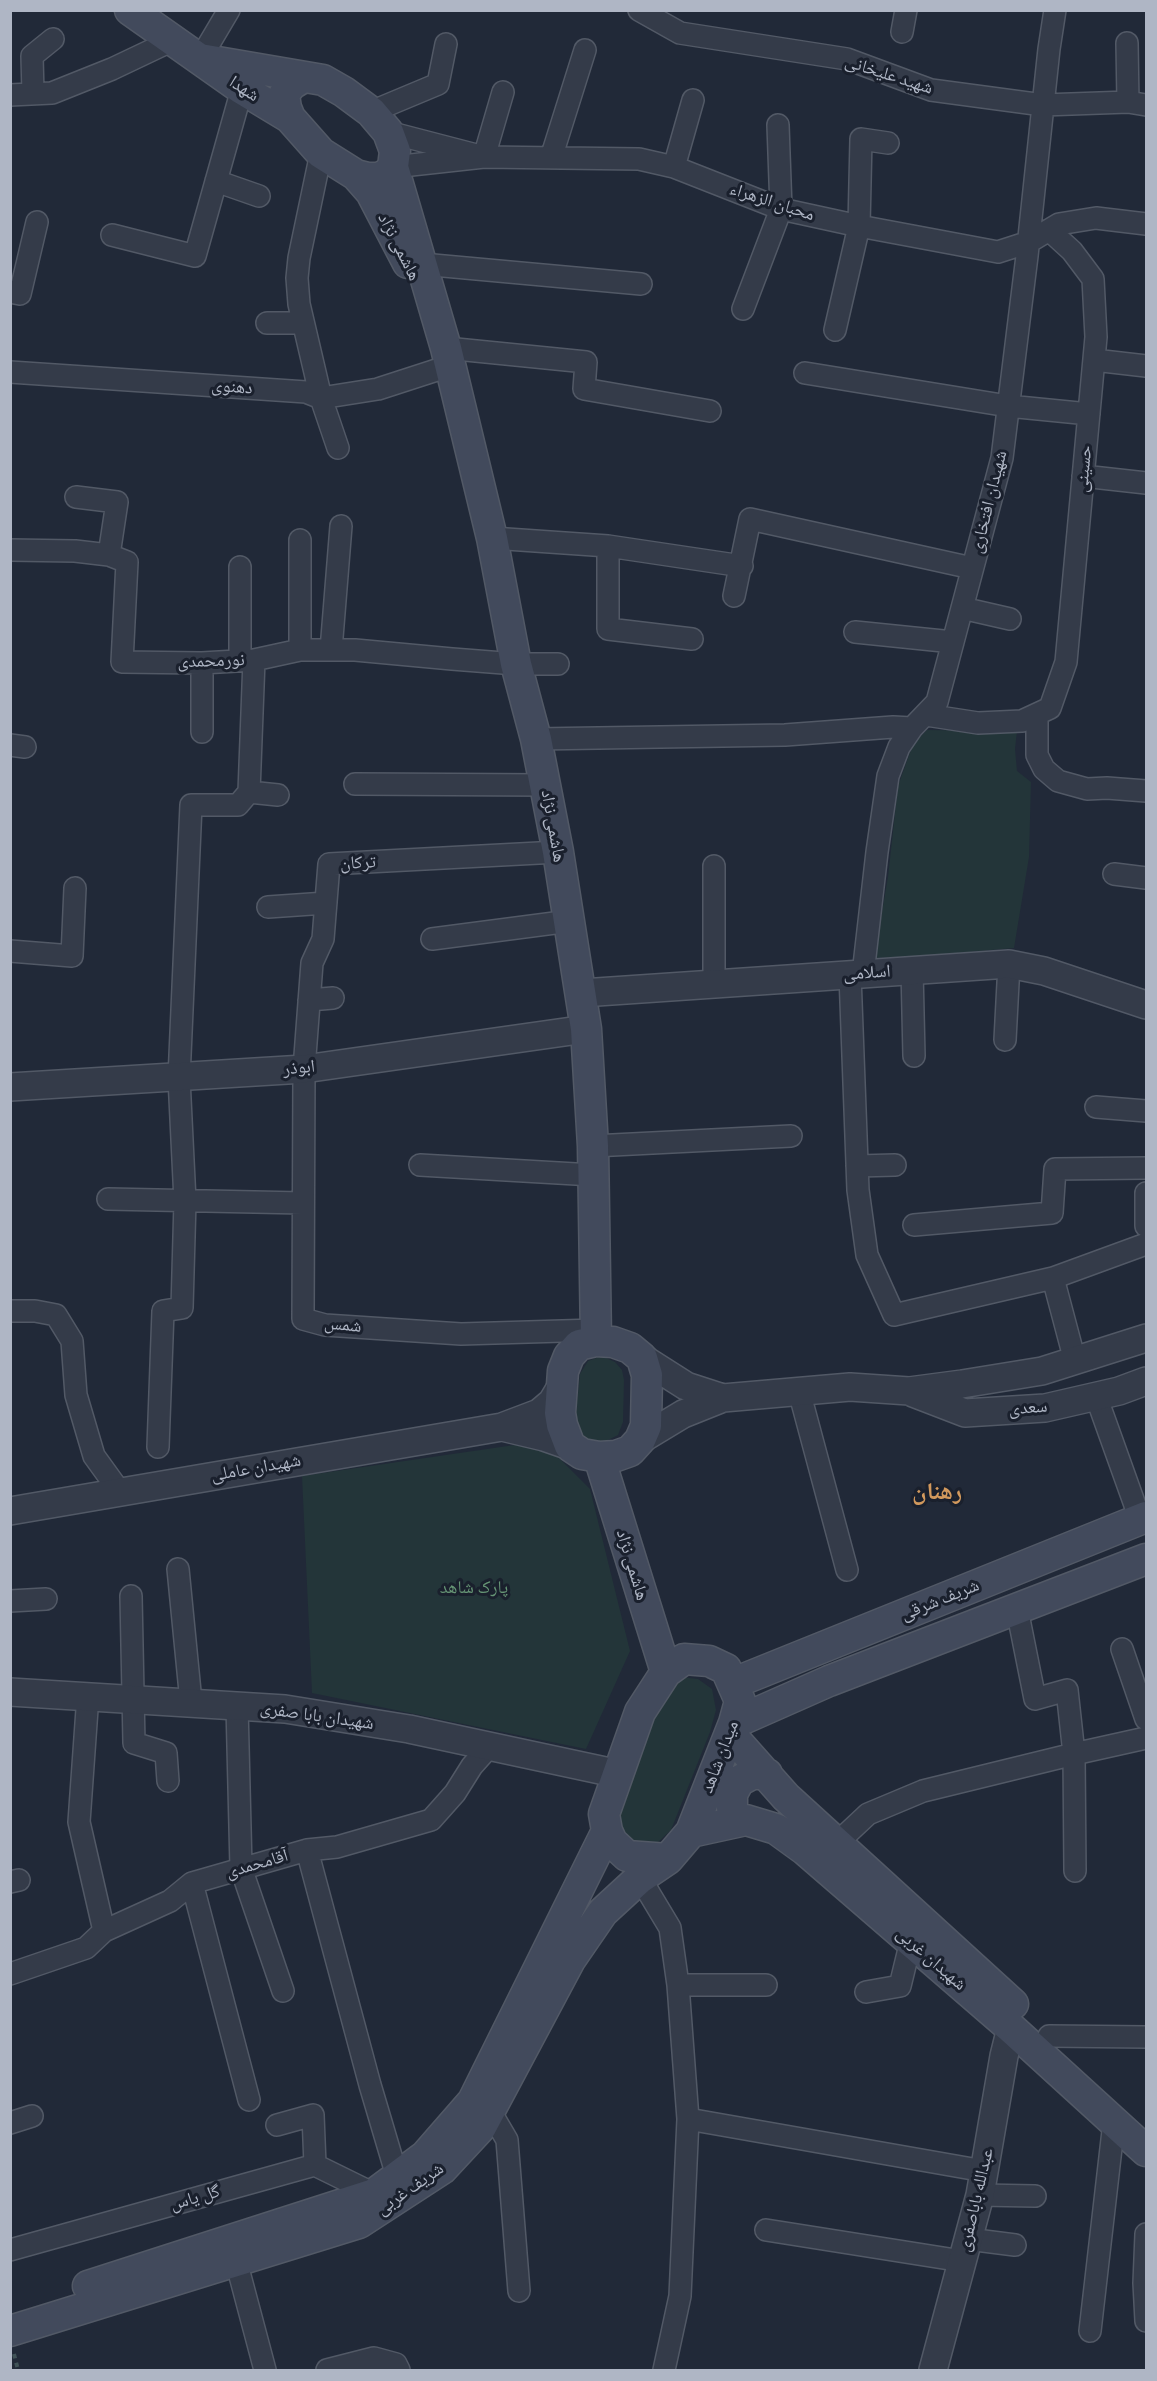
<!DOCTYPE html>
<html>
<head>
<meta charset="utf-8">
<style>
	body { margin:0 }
	#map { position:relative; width:1157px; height:2381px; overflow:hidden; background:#212938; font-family:"PT Sans Narrow",sans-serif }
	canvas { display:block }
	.frame { position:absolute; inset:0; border:12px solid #afb6c5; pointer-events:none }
</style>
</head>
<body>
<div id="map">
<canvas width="1157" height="2381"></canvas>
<div class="frame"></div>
</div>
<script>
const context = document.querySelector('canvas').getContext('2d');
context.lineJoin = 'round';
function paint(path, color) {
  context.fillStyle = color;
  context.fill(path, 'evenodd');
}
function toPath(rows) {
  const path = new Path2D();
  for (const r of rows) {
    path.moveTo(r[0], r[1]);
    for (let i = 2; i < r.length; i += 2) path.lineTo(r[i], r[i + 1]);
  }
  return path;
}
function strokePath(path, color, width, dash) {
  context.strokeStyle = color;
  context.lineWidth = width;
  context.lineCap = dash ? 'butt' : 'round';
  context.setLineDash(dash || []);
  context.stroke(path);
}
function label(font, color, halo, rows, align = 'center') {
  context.font = font + ' "PT Sans Narrow","Noto Naskh Arabic",sans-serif';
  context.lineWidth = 6;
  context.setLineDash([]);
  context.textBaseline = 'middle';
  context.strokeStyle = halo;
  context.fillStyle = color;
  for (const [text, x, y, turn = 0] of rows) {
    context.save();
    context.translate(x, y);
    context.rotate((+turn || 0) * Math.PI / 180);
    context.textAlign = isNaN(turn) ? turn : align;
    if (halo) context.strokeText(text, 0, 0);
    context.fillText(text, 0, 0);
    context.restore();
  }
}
const green = toPath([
	[927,730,1017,731,1015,749,1017,771,1031,782,1029,857,1014,948,913,957,874,958,888,877,898,786,913,744],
	[602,1356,615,1362,622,1370,624,1380,623,1422,618,1435,606,1441,591,1443,579,1434,575,1421,580,1374,588,1361],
	[542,1441,590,1489,630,1651,586,1749,312,1693,302,1476],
	[681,1677,698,1679,712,1689,716,1710,710,1732,671,1830,655,1845,631,1846,619,1837,620,1798,655,1708]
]);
const path = toPath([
	[14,2354,18,2370]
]);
const minor = toPath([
	[639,10,680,33,847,59,931,90,1043,105,1128,102,1146,105],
	[902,32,906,10],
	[1127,43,1128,102],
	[200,59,229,10],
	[33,94,32,56,53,39],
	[10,95,52,93,112,69,173,40],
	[371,112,438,84,446,44],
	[388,132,484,157,503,92],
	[321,153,299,258,297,278,299,304,321,398,338,448],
	[551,158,585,50],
	[393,167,484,157,639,159,674,167,781,209,859,226,998,252,1029,242,1059,224,1096,218,1146,224],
	[674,167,693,100],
	[216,181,259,196],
	[112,235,195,256,242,89],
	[422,264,641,284],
	[10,292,20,294,37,222],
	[743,309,781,209,778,125],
	[267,323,303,323],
	[835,330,859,226,861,139,888,143],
	[446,348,586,362,584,389,710,411],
	[1094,360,1146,366],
	[10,372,306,392,321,398,378,389,449,366],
	[805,373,1008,406,1089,414],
	[1083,476,1146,483],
	[76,497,117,502,109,555],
	[492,538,608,546,742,566],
	[608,546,608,629,692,639],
	[10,550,75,551,109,555,127,562,122,662,202,663,254,660,300,650,355,650,452,659,516,664,558,664],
	[734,596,750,519,972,568],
	[962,608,1010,619],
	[855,632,953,642],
	[300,650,300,540],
	[331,650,341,526],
	[240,659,240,567],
	[1037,714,1037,755,1044,769,1058,781,1087,789,1107,788,1146,791],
	[926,715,978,723,1022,721,1050,708,1066,662,1096,337,1093,279,1072,251,1049,230],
	[202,732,202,663],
	[536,739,785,735,893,727,912,728],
	[10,745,25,747],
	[355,784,546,785],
	[249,792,278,795],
	[558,852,329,864,323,939,312,963,304,1069,303,1319,325,1325,461,1334,596,1330],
	[714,866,714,985],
	[1114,874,1146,878],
	[268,907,326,903],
	[432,939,570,921],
	[10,951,72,956,75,888],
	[912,970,914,1056],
	[863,974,877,852,888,776,899,747,912,728,937,702,1002,458,1027,256,1049,49,1055,10],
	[850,975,858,1190,867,1255,894,1315,1053,1278,1146,1244],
	[309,1000,333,998],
	[1005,1040,1009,964],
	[1096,1107,1146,1111],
	[593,1146,791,1136],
	[420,1165,593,1175],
	[857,1166,895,1165],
	[1146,1193,1146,1226],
	[108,1199,303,1203],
	[914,1225,1052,1213,1055,1169,1146,1168],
	[1053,1278,1075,1361],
	[10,1311,35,1311,56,1315,72,1341,76,1395,94,1456,120,1492],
	[799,1391,847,1570],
	[1096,1396,1140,1519],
	[158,1447,163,1311,182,1308,185,1201,179,1078,191,805,238,805,249,792,254,660],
	[178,1569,191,1702],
	[131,1596,134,1743,166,1753,168,1781],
	[10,1601,46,1599],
	[1017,1609,1035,1699,1067,1690,1074,1754,1075,1871],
	[1122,1649,1146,1719],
	[88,1695,79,1822,104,1931],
	[237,1706,241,1868,283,1991],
	[837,1843,868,1814,923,1791,1074,1754,1146,1738],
	[307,1850,370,2085,397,2176],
	[640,1878,670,1928,678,1985,688,2119,680,2296,664,2370],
	[10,1882,19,1880],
	[192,1883,249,2100],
	[10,1974,86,1948,104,1931,170,1901,192,1883,307,1850,337,1847,431,1820,455,1793,472,1766,489,1747],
	[678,1985,766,1985],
	[866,1992,900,1986,911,1941],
	[1049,2036,1146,2037],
	[490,2111,507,2140,519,2291],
	[688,2119,984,2171],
	[10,2123,32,2116],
	[277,2125,313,2115,315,2165],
	[980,2195,1035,2196],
	[766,2230,962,2261],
	[1146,2234,1144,2283,1146,2321],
	[968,2239,1015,2245],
	[10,2250,315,2165,374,2194],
	[239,2272,265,2370],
	[1090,2331,1114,2122],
	[327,2370,374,2358,396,2364,399,2370]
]);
const tertiary = toPath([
	[582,993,1009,964,1044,971,1146,1005],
	[10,1087,304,1069,586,1029],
	[642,1358,686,1386,723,1398],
	[913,1393,965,1413,1045,1408,1119,1391,1146,1381],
	[502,1427,544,1437,570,1446],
	[640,1440,683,1414,723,1398,850,1387,909,1391,962,1384,1042,1371,1146,1338],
	[10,1511,502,1427,539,1413,552,1402,561,1387],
	[10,1692,285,1709,409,1729,619,1774],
	[933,2370,980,2195,1004,2056,1011,2028]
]);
const secondary = toPath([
	[130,10,242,89,290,118],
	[200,59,323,80,344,92,371,112,388,132,395,151,393,167,387,174,379,178,368,178,356,175,321,153,290,118,286,108,284,95,287,90,292,84,302,78],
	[393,167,446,348,492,538,516,664,536,739,558,852,586,1029,593,1146,596,1341],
	[356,175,371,192,408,263],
	[596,1341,613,1342,630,1348,642,1358,647,1375,646,1426,640,1440,630,1451,616,1456,599,1457,582,1454,570,1446,562,1425,560,1413,563,1371,569,1356,579,1345,596,1341],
	[599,1457,666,1672],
	[734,1683,1146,1517],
	[734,1723,829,1681,1146,1559],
	[730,1734,786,1797,1013,2004],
	[738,1821,732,1808,732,1794,739,1781,752,1774,767,1774],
	[691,1832,746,1820,776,1829,805,1850,1011,2028,1146,2151],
	[88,2286,374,2194,425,2156,473,2101,607,1831],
	[10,2331,359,2223,442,2169,481,2127,570,1960,603,1912,640,1878,668,1859,691,1832,734,1723,740,1701,726,1669,709,1661,684,1659,666,1672,640,1712,604,1814,607,1831,612,1842,627,1856,668,1859]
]);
const streetNames = [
	["شهید علیخانی",889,75,18],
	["شهدا",244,89,33],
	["محبان الزهراء",772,202,18],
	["هاشمی نژاد",399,247,63],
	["دهنوی",232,387,4],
	["حسینی",1084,469,-85],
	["شهیدان افتخاری",989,502,-76],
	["نورمحمدی",211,661,-2],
	["هاشمی نژاد",553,826,80],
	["ترکان",358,863,-3],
	["اسلامی",867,973,-4],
	["ابوذر",299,1068,-6],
	["شمس",343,1325,6],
	["سعدی",1028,1408,-5],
	["شهیدان عاملی",256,1468,-10],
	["هاشمی نژاد",632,1565,73],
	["شریف شرقی",940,1600,-22],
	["شهیدان بابا صفری",317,1716,8],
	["میدان شاهد",720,1757,-69],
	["آقامحمدی",257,1864,-16],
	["شهیدان غربی",931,1959,41],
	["شریف غربی",410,2189,-35],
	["گل یاس",195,2198,-16],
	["عبدالله باباصفری",976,2200,-77]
];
const parkNames = [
	["پارک شاهد",474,1588]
];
const districtNames = [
	["رهنان",937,1492]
];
paint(green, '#233539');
strokePath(minor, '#525966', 24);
strokePath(tertiary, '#525966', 30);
strokePath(secondary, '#525966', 33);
strokePath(path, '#405257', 4, [4.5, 4.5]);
strokePath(minor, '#343b49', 21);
strokePath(tertiary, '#343b49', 27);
strokePath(secondary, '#424a5c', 30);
label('18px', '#afb6c5', '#1a202d', streetNames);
label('18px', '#669575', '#1a202d', parkNames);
label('bold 24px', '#d2995d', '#1a202d', districtNames);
</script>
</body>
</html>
